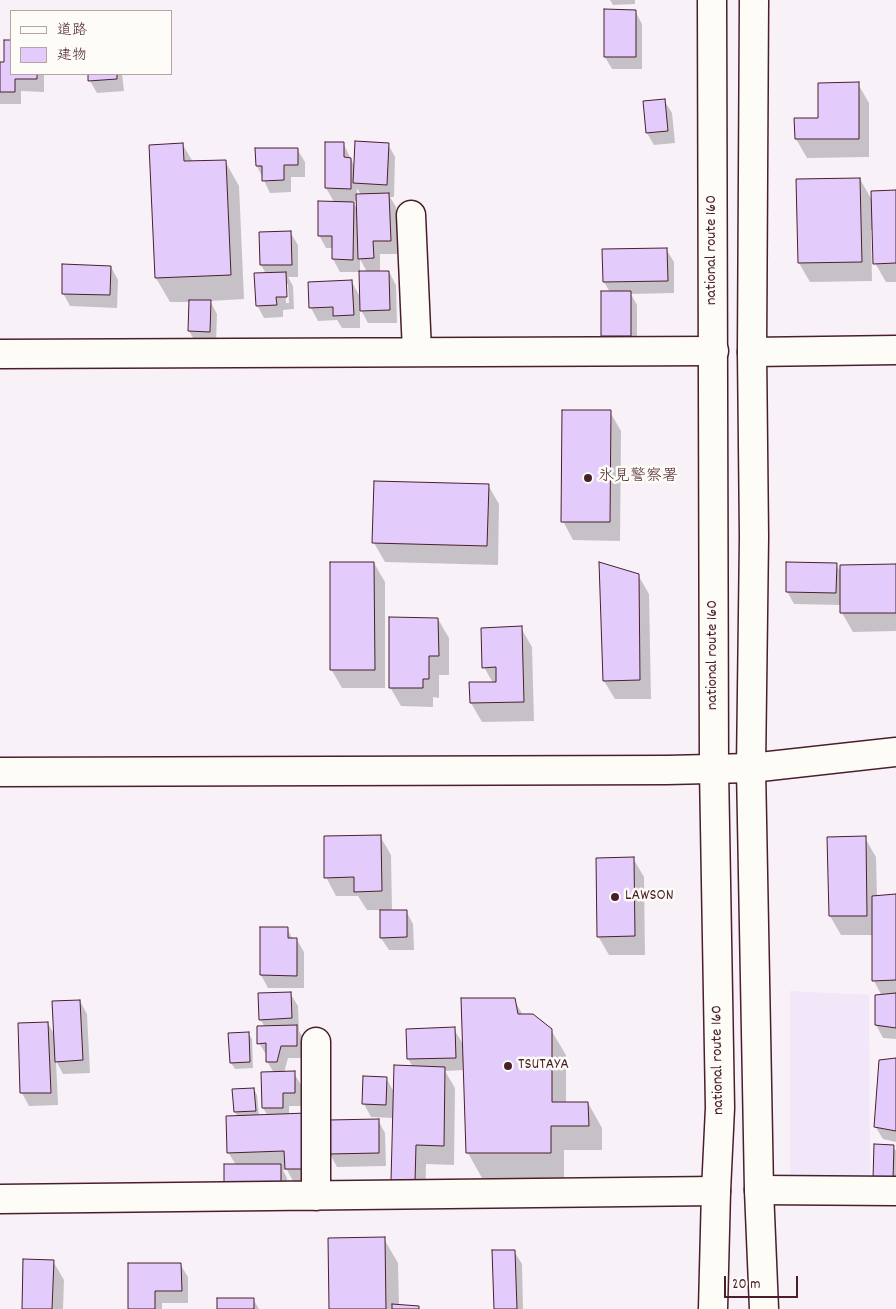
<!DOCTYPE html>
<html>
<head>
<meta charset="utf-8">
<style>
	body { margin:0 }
	#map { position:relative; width:896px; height:1309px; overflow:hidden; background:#f8f2f8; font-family:Dekko,"Klee One",sans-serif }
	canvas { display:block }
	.legend { position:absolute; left:10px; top:10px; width:162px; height:65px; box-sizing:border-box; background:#fdfcf7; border:1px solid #b5a4a5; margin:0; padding:6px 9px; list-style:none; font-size:15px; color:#4a1f2b }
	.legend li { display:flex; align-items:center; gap:10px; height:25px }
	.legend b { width:25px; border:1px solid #b5a4a5 }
	.scale { position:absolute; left:724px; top:1276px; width:74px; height:22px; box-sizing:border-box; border:2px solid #4a1f2b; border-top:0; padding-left:6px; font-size:15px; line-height:18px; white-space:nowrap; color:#4a1f2b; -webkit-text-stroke:4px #fdfcf7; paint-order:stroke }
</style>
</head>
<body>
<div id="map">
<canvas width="896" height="1309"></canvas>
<ul class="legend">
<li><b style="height:6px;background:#fdfcf7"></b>道路</li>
<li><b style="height:14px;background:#e3cbfb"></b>建物</li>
</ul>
<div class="scale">20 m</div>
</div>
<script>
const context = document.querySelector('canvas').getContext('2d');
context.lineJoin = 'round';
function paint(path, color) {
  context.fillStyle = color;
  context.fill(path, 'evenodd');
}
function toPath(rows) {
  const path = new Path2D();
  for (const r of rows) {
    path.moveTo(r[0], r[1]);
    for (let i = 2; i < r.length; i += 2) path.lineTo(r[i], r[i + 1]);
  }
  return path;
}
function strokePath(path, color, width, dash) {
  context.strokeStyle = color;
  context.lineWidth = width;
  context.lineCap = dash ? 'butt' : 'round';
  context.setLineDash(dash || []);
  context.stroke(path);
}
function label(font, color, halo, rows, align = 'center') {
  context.font = font + ' Dekko,"Klee One",sans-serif';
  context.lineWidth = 5;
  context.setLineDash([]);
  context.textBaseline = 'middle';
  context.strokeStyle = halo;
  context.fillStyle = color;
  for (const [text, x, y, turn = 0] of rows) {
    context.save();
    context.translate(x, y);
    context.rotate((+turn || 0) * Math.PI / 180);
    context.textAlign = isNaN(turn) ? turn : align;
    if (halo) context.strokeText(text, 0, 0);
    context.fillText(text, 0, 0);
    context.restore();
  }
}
const built = toPath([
	[790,991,869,995,870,1181,790,1181]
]);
const shadow = toPath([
	[610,0,635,0,635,4,613,5],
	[635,11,642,24,642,69,612,69,605,57],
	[5,41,11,41,11,74,44,74,44,92,21,91,21,104,0,104,0,64,5,64],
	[89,74,122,74,124,91,97,93,90,81],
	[858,84,869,103,869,157,807,158,796,139,820,120],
	[664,100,672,113,675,143,654,145,647,133],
	[326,143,343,143,355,167,388,144,395,157,394,197,390,197,396,207,397,254,380,254,380,272,389,272,396,285,397,323,368,323,360,308,360,328,342,328,337,320,318,321,311,308,352,282,360,297,367,272,360,259,360,272,340,272,333,259,333,248,326,248,319,235,334,202,326,188],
	[357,188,361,195,357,195],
	[352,201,358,201,358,211],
	[183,145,193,162,225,161,239,186,244,299,210,301,217,314,216,344,196,343,189,331,190,302,170,302,156,278],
	[297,149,305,162,305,177,291,177,291,192,270,193,257,166],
	[860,179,873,202,896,192,896,282,886,282,875,263,874,230,871,230,872,281,810,282,799,263],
	[290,232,298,245,298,277,288,277,293,286,294,309,283,310,283,317,264,318,257,305,266,274,261,265],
	[285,284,288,284,289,303,286,303],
	[666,249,674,262,674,293,631,294,637,305,637,348,610,348,603,335,610,292,604,282],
	[111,267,118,280,117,308,70,306,63,293],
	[610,412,621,431,620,541,573,540,563,521],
	[488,485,499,504,498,565,385,562,374,543],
	[374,563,385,582,385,688,342,688,331,669],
	[836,564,841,573,896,565,896,631,853,632,842,613,842,605,794,604,787,591],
	[638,575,649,594,651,699,615,699,604,681],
	[438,619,449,638,449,675,439,675,439,698,433,697,433,707,401,706,390,687],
	[521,628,532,647,534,721,482,722,471,703,470,683,493,683,484,667],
	[380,836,391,855,392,911,406,911,413,924,414,950,389,950,381,938,381,910,367,910,358,896,336,896,326,877],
	[865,838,876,857,877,897,896,896,896,1039,883,1038,876,1025,882,996,874,981,873,935,841,935,830,916],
	[633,858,644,877,645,955,609,955,598,936],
	[261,928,287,928,293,940,297,940,304,952,304,988,268,988,261,975],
	[290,993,298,1006,299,1031,304,1039,304,1058,288,1058,284,1073,294,1073,301,1085,302,1106,289,1106,289,1115,319,1187,297,1188,287,1170,283,1170,287,1178,288,1198,236,1165,228,1152,238,1117,235,1112,254,1089,257,1095,259,1116,268,1116,263,1108,262,1073,274,1073,267,1061,267,1056,259,1043,265,1027,260,1019],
	[514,1000,523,1015,551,1030,566,1055,566,1103,588,1103,602,1128,602,1150,564,1150,564,1178,482,1178,468,1153,465,1070,445,1071,455,1088,454,1165,426,1164,425,1200,404,1200,394,1118,371,1117,364,1104,364,1077,386,1078,394,1092,413,1067,408,1059,407,1031,454,1029,464,1046],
	[80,1001,87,1014,90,1073,63,1074,56,1061,58,1105,29,1106,22,1093,19,1024,48,1023,55,1036],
	[248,1033,252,1039,253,1068,235,1069,231,1063,229,1034],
	[896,1059,896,1142,883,1139,875,1126],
	[378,1120,385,1133,386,1166,337,1167,330,1154],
	[876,1145,893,1147,896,1151,896,1193],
	[384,1239,398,1263,399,1306,418,1307,419,1309,330,1309],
	[514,1251,522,1264,523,1309,495,1309],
	[53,1261,64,1280,63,1309,23,1309],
	[180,1264,188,1277,188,1303,162,1303,162,1309,130,1309],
	[253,1299,259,1309,218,1309]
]);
const building = toPath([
	[604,9,636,10,636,57,604,57,604,9],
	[4,40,11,40,11,74,37,74,37,79,15,79,15,92,0,92,0,62,4,62,4,40],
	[88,74,117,74,117,79,88,81,88,74],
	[859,82,859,139,795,139,794,118,818,118,818,83,859,82],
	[665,99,668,131,646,133,643,101,665,99],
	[355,141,389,143,387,185,353,183,355,141],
	[325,142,344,142,344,157,351,158,351,189,325,188,325,142],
	[183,143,184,161,226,160,231,275,155,278,149,145,183,143],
	[255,148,298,148,298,165,284,165,284,180,262,181,262,166,256,166,255,148],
	[860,178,862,262,798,263,796,179,860,178],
	[896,190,896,263,873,264,871,191,896,190],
	[389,193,391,241,373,241,374,258,358,259,356,194,389,193],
	[318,201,354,202,353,260,332,259,332,236,318,236,318,201],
	[291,231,292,265,260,265,259,232,291,231],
	[667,248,668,281,603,282,602,249,667,248],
	[62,264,111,266,110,295,62,294,62,264],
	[359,271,389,271,390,310,360,311,359,271],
	[286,272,287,297,276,297,277,305,256,306,254,273,286,272],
	[352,280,354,315,333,316,333,307,309,308,308,282,352,280],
	[601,291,631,291,631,336,601,336,601,291],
	[189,300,211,300,210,332,188,331,189,300],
	[562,410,611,410,610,522,561,522,562,410],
	[374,481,489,484,487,546,372,543,374,481],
	[330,562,374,562,375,670,330,670,330,562],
	[599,562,639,574,640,680,603,681,599,562],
	[786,562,837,563,836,593,786,592,786,562],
	[896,564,896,613,840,613,840,565,896,564],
	[389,617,438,618,439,656,429,656,429,679,423,679,423,688,389,688,389,617],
	[522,626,524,702,470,703,469,682,496,682,496,667,482,668,481,628,522,626],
	[381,835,382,891,354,892,354,877,324,878,324,836,381,835],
	[866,836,867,916,829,916,827,837,866,836],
	[634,857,635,936,597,937,596,858,634,857],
	[896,894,896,980,872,981,872,896,896,894],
	[380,910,407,910,407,937,380,938,380,910],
	[260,927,288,927,288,938,297,938,297,976,260,975,260,927],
	[291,992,292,1018,259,1020,258,993,291,992],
	[896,993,896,1028,875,1025,875,995,896,993],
	[461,998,515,998,518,1014,533,1014,552,1029,552,1102,588,1102,589,1126,551,1126,551,1153,466,1153,461,998],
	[80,1000,83,1060,55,1062,52,1001,80,1000],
	[48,1022,51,1093,20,1093,18,1023,48,1022],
	[297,1025,297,1046,281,1046,277,1062,266,1062,266,1043,257,1044,257,1026,297,1025],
	[455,1027,456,1058,407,1059,406,1029,455,1027],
	[249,1032,250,1062,230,1063,228,1033,249,1032],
	[896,1058,896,1131,874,1127,879,1060,896,1058],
	[394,1065,445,1067,444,1146,416,1145,415,1182,391,1181,394,1065],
	[295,1071,295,1093,283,1093,283,1108,262,1108,261,1072,295,1071],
	[363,1076,387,1077,386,1105,362,1104,363,1076],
	[254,1088,256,1111,234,1112,232,1089,254,1088],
	[307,1113,309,1169,285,1169,284,1151,227,1153,226,1116,307,1113],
	[379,1119,379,1153,329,1154,328,1120,379,1119],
	[874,1144,894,1145,893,1181,873,1179,874,1144],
	[224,1164,281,1164,281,1186,224,1186,224,1164],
	[385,1237,386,1309,329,1309,328,1238,385,1237],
	[492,1250,515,1250,517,1309,494,1309,492,1250],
	[23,1259,54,1260,52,1309,22,1309,23,1259],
	[128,1263,181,1263,182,1291,155,1291,155,1309,128,1309,128,1263],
	[217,1298,254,1298,254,1309,217,1309,217,1298],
	[392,1304,419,1306,419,1309,392,1309,392,1304]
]);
const minor = toPath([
	[411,215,417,352],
	[752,352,896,350],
	[0,354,714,351],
	[0,772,667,770,751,768,896,752],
	[759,1190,896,1191],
	[316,1196,316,1042],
	[0,1199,716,1191]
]);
const highway = toPath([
	[712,0,714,769,720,1108,716,1191,713,1309],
	[754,0,752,352,754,537,751,768,759,1190,764,1309]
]);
const markers = [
	[588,478,5,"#4a1f2b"],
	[615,897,5,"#4a1f2b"],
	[508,1066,5,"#4a1f2b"]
];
const streetNames = [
	["national route 160",713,250,-90],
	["national route 160",714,655,-90],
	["national route 160",719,1060,-91]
];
const poiNames = [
	["氷見警察署",598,478],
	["LAWSON",625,897],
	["TSUTAYA",518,1066]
];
paint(built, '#f2e6f9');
paint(shadow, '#0003');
paint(building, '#e3cbfb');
strokePath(building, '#4a1f2b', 1);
strokePath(minor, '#4a1f2b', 31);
strokePath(highway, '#4a1f2b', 31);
strokePath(minor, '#fdfcf7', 28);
strokePath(highway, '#fdfcf7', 28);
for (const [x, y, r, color] of markers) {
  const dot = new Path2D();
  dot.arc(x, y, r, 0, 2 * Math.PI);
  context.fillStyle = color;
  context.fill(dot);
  strokePath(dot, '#fdfcf7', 2);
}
label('16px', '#4a1f2b', '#fdfcf7', streetNames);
label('16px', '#4a1f2b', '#fdfcf7', poiNames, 'left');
</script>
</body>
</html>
